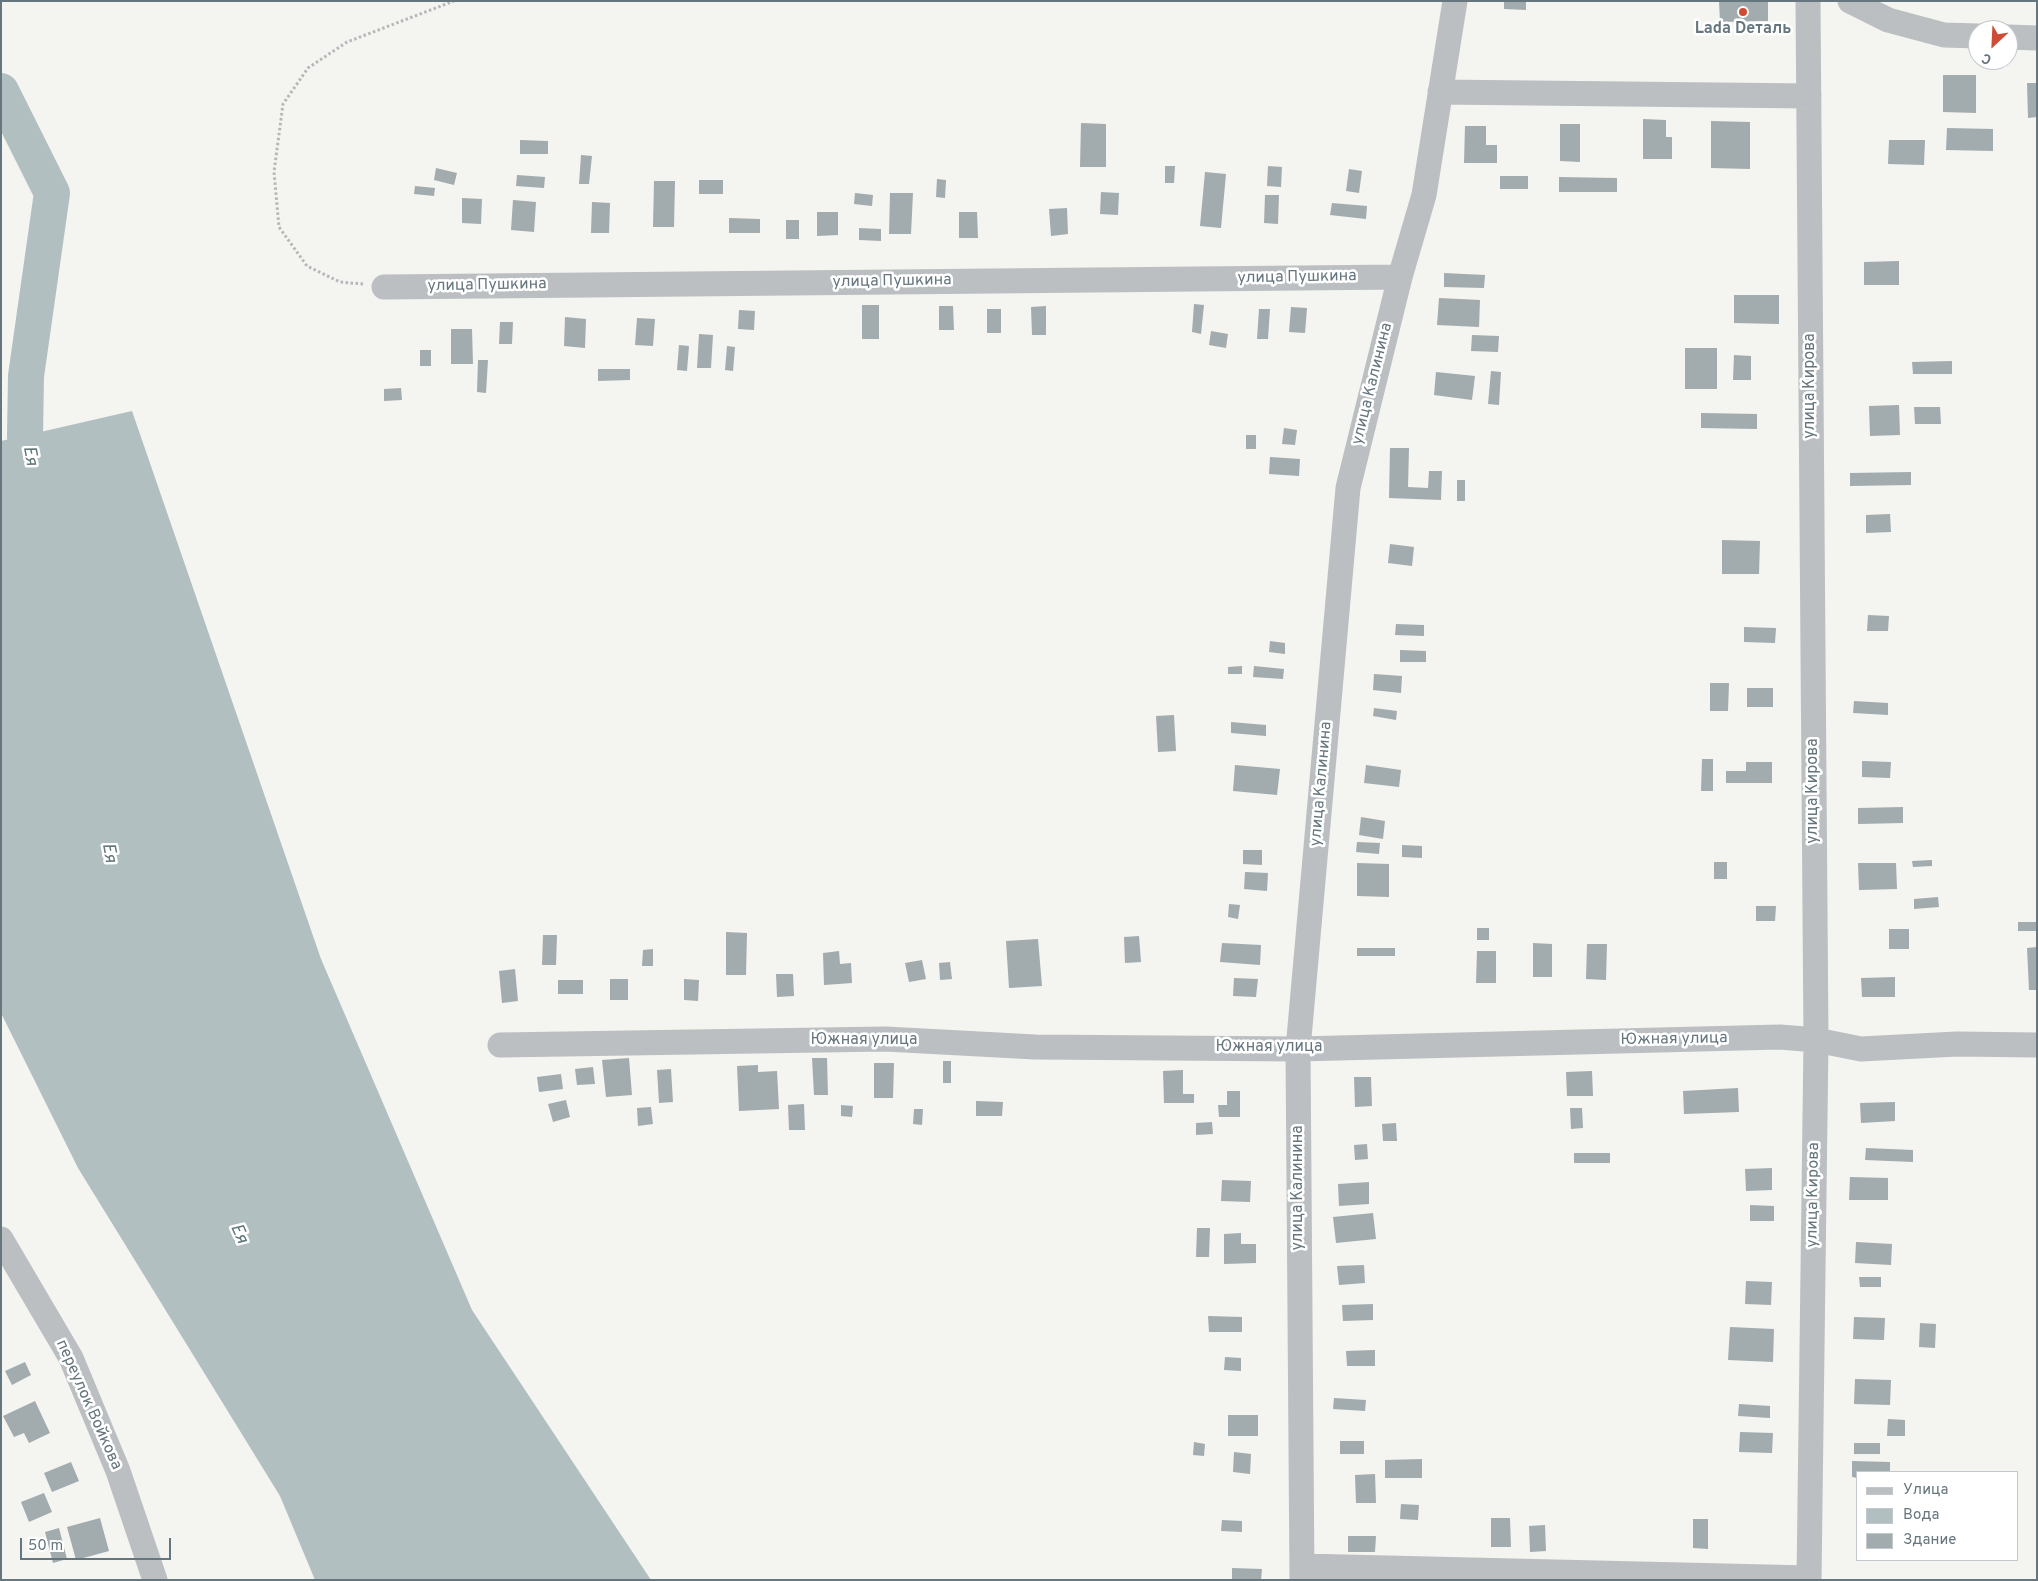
<!DOCTYPE html>
<html>
<head>
<meta charset="utf-8">
<style>
	body { margin:0 }
	#map { position:relative; width:2038px; height:1581px; overflow:hidden; background:#f4f4f0; font-family:Overpass,sans-serif }
	canvas { display:block }
	.frame { position:absolute; inset:0; border:2px solid #66767e; pointer-events:none }
	.legend { position:absolute; left:1856px; top:1471px; width:162px; height:90px; box-sizing:border-box; background:#fff; border:1px solid #c2c8cb; margin:0; padding:6px 9px; list-style:none; font-size:15px; color:#66767e }
	.legend li { display:flex; align-items:center; gap:10px; height:25px }
	.legend b { width:25px; border:1px solid #c2c8cb }
	.north { position:absolute; left:1968px; top:20px; width:50px; height:50px; box-sizing:border-box; background:#fff; border:1px solid #c2c8cb; border-radius:50%; rotate:205deg; font-size:14px; font-weight:700; line-height:20px; text-align:center; color:#66767e }
	.north::after { content:''; display:block; margin:auto; width:18px; height:22px; background:#ce4b36; clip-path:polygon(50% 0,100% 100%,50% 72%,0 100%) }
	.scale { position:absolute; left:20px; top:1538px; width:151px; height:22px; box-sizing:border-box; border:2px solid #66767e; border-top:0; padding-left:6px; font-size:15px; line-height:18px; white-space:nowrap; color:#66767e; -webkit-text-stroke:4px #fff; paint-order:stroke }
</style>
</head>
<body>
<div id="map">
<canvas width="2038" height="1581"></canvas>
<div class="frame"></div>
<ul class="legend">
<li><b style="height:6px;background:#bbbfc2"></b>Улица</li>
<li><b style="height:14px;background:#b1bfc1"></b>Вода</li>
<li><b style="height:14px;background:#a2abae"></b>Здание</li>
</ul>
<div class="north">С</div>
<div class="scale">50 m</div>
</div>
<script>
const context = document.querySelector('canvas').getContext('2d');
context.lineJoin = 'round';
function paint(path, color) {
  context.fillStyle = color;
  context.fill(path, 'evenodd');
}
function toPath(rows) {
  const path = new Path2D();
  for (const r of rows) {
    path.moveTo(r[0], r[1]);
    for (let i = 2; i < r.length; i += 2) path.lineTo(r[i], r[i + 1]);
  }
  return path;
}
function strokePath(path, color, width, dash) {
  context.strokeStyle = color;
  context.lineWidth = width;
  context.lineCap = dash ? 'butt' : 'round';
  context.setLineDash(dash || []);
  context.stroke(path);
}
function label(font, color, halo, rows, align = 'center') {
  context.font = font + ' Overpass,sans-serif';
  context.lineWidth = 5;
  context.setLineDash([]);
  context.textBaseline = 'middle';
  context.strokeStyle = halo;
  context.fillStyle = color;
  for (const [text, x, y, turn = 0] of rows) {
    context.save();
    context.translate(x, y);
    context.rotate((+turn || 0) * Math.PI / 180);
    context.textAlign = isNaN(turn) ? turn : align;
    if (halo) context.strokeText(text, 0, 0);
    context.fillText(text, 0, 0);
    context.restore();
  }
}
const water = toPath([
	[132,411,321,959,472,1310,651,1580,315,1580,280,1496,78,1168,1,1013,1,441]
]);
const river = toPath([
	[1,91,52,193,26,376,25,436,34,484]
]);
const building = toPath([
	[1504,1,1526,1,1526,10,1504,9],
	[1719,1,1768,1,1768,21,1720,22],
	[1943,75,1976,75,1976,113,1943,112],
	[2027,83,2037,83,2037,117,2028,118],
	[1643,119,1666,120,1666,137,1672,137,1672,159,1643,159],
	[1711,121,1750,122,1750,169,1711,168],
	[1081,123,1106,124,1106,167,1080,167],
	[1560,124,1580,124,1580,162,1560,161],
	[1465,126,1486,126,1486,145,1497,145,1497,163,1464,163],
	[1947,128,1993,129,1993,151,1946,150],
	[520,140,548,141,548,154,520,154],
	[1889,140,1925,140,1924,165,1888,164],
	[581,155,592,156,589,184,579,184],
	[1165,166,1175,166,1174,183,1165,183],
	[1268,166,1282,167,1281,187,1267,186],
	[436,168,457,173,454,185,434,180],
	[1349,169,1362,171,1359,193,1346,191],
	[1205,172,1226,174,1221,228,1200,226],
	[517,175,545,177,544,188,516,186],
	[1500,176,1528,176,1528,189,1500,189],
	[1559,177,1617,178,1617,192,1559,192],
	[937,179,946,180,945,198,936,197],
	[699,180,723,180,723,194,699,194],
	[654,181,675,181,674,227,653,227],
	[415,186,435,188,434,196,414,194],
	[1101,192,1119,193,1118,215,1100,214],
	[855,193,873,195,872,206,854,204],
	[890,193,913,193,911,234,889,234],
	[1265,195,1279,195,1278,224,1264,223],
	[462,198,482,199,481,224,462,223],
	[513,200,536,202,534,232,511,230],
	[592,202,610,203,609,233,591,233],
	[1332,203,1367,206,1366,219,1330,215],
	[1067,208,1068,234,1051,236,1049,209],
	[817,212,838,212,838,235,817,236],
	[959,212,977,212,978,238,959,238],
	[729,218,760,219,760,233,729,233],
	[786,220,799,220,799,239,786,239],
	[859,228,881,229,881,241,859,240],
	[1899,261,1899,285,1864,285,1864,262],
	[1444,273,1485,275,1484,288,1444,287],
	[1734,295,1779,295,1779,324,1734,323],
	[1439,298,1480,300,1479,327,1437,325],
	[1194,304,1204,305,1201,334,1192,332],
	[862,305,879,305,879,339,862,339],
	[939,306,953,306,954,330,939,330],
	[1046,306,1046,335,1032,335,1031,307],
	[1291,307,1307,308,1305,333,1289,332],
	[987,309,1001,309,1001,333,987,333],
	[1259,309,1270,309,1268,339,1257,339],
	[739,310,755,311,754,330,738,329],
	[565,317,586,319,585,348,564,346],
	[637,318,655,319,653,346,635,345],
	[500,322,513,322,512,344,499,344],
	[451,329,472,329,473,364,451,364],
	[1211,331,1228,334,1226,348,1209,345],
	[699,334,713,335,711,368,697,368],
	[1472,335,1499,336,1498,352,1471,351],
	[679,345,689,346,687,371,677,370],
	[727,346,735,347,733,371,725,370],
	[1685,348,1717,348,1717,389,1685,389],
	[420,350,431,350,431,366,420,366],
	[1734,355,1751,356,1751,380,1733,380],
	[478,360,488,360,486,393,477,392],
	[1952,361,1952,374,1913,374,1912,362],
	[598,369,630,369,630,380,598,381],
	[1491,371,1501,372,1499,405,1488,404],
	[1436,372,1475,376,1472,400,1434,395],
	[401,388,402,400,384,401,384,389],
	[1899,405,1900,435,1870,436,1869,406],
	[1914,407,1940,407,1941,424,1915,424],
	[1701,413,1757,414,1757,429,1701,428],
	[1284,428,1297,430,1295,445,1282,444],
	[1246,435,1256,435,1256,449,1246,449],
	[1390,448,1409,448,1408,487,1428,488,1429,471,1442,471,1441,500,1389,498],
	[1270,457,1300,459,1299,476,1269,474],
	[1911,472,1911,485,1850,486,1850,473],
	[1457,480,1465,480,1465,501,1457,501],
	[1890,514,1891,532,1866,533,1866,515],
	[1722,540,1760,541,1759,574,1722,574],
	[1390,544,1414,547,1412,566,1388,563],
	[1868,615,1889,616,1888,631,1867,631],
	[1396,624,1424,625,1424,636,1395,635],
	[1744,627,1776,628,1775,643,1744,642],
	[1270,641,1285,643,1285,654,1269,652],
	[1400,650,1426,651,1426,662,1400,662],
	[1242,666,1242,674,1228,674,1228,667],
	[1254,666,1284,669,1283,679,1253,677],
	[1374,674,1402,676,1401,693,1373,690],
	[1710,683,1729,683,1728,711,1710,711],
	[1747,688,1773,688,1773,707,1747,707],
	[1854,701,1888,703,1888,715,1853,713],
	[1374,708,1397,711,1396,720,1373,716],
	[1174,715,1176,751,1158,752,1156,716],
	[1231,722,1266,725,1266,736,1231,733],
	[1702,759,1713,759,1713,791,1701,791],
	[1862,761,1891,762,1890,778,1862,777],
	[1746,762,1772,762,1772,783,1726,783,1726,771,1746,771],
	[1235,765,1280,769,1277,795,1233,791],
	[1366,765,1401,770,1399,787,1364,783],
	[1903,807,1903,823,1858,824,1858,808],
	[1361,817,1385,821,1383,839,1359,835],
	[1357,842,1380,843,1379,854,1356,852],
	[1402,845,1422,846,1422,858,1402,857],
	[1243,850,1262,850,1262,865,1243,864],
	[1932,860,1932,866,1913,867,1912,861],
	[1714,862,1727,862,1727,879,1714,879],
	[1357,863,1389,864,1389,897,1357,896],
	[1858,863,1896,863,1897,889,1859,890],
	[1245,872,1268,873,1267,891,1244,889],
	[1938,897,1939,907,1914,909,1914,899],
	[1229,904,1240,905,1238,919,1228,917],
	[1756,906,1776,906,1775,921,1756,921],
	[2018,922,2037,922,2037,931,2018,931],
	[1477,928,1489,928,1489,940,1477,940],
	[1889,929,1909,929,1909,949,1889,949],
	[726,932,747,933,746,975,726,975],
	[543,935,557,935,556,965,542,965],
	[1139,936,1141,962,1125,963,1124,937],
	[1038,939,1042,986,1009,988,1006,941],
	[1222,943,1261,945,1260,965,1220,962],
	[1533,943,1552,944,1552,977,1533,977],
	[1587,944,1607,944,1606,980,1586,979],
	[2037,947,2037,990,2029,990,2027,948],
	[1357,948,1395,948,1395,956,1357,956],
	[653,949,653,966,642,966,643,950],
	[839,951,840,964,851,963,852,983,824,985,823,953],
	[1477,951,1496,951,1496,983,1476,983],
	[922,960,926,979,909,982,905,963],
	[950,962,952,979,940,980,939,963],
	[515,969,518,1001,502,1003,499,971],
	[776,974,793,974,794,996,777,997],
	[1895,977,1895,997,1862,997,1861,978],
	[1234,978,1258,979,1256,997,1233,996],
	[610,979,628,979,628,1000,610,1000],
	[684,979,699,980,698,1001,684,1000],
	[558,980,583,980,583,994,558,994],
	[629,1058,632,1095,606,1097,602,1060],
	[812,1058,827,1058,828,1095,814,1095],
	[943,1061,951,1061,951,1083,943,1083],
	[874,1063,894,1063,893,1098,874,1098],
	[758,1065,758,1072,777,1071,779,1109,739,1111,737,1066],
	[593,1067,595,1084,577,1085,575,1069],
	[671,1069,673,1102,659,1103,657,1070],
	[1183,1070,1183,1094,1194,1094,1194,1103,1164,1103,1163,1071],
	[1592,1071,1593,1096,1567,1096,1566,1072],
	[561,1074,563,1089,539,1092,537,1077],
	[1354,1077,1371,1077,1372,1106,1355,1107],
	[1738,1088,1739,1112,1684,1114,1683,1091],
	[1227,1091,1240,1091,1240,1117,1219,1117,1218,1105,1227,1105],
	[566,1100,570,1117,553,1122,548,1104],
	[976,1101,1003,1102,1002,1116,976,1116],
	[1895,1102,1895,1121,1861,1123,1860,1103],
	[804,1104,805,1130,789,1130,788,1105],
	[841,1105,853,1106,852,1117,841,1116],
	[651,1107,653,1124,638,1126,637,1108],
	[1570,1108,1582,1108,1583,1128,1571,1129],
	[914,1109,923,1109,922,1125,913,1124],
	[1212,1122,1213,1134,1196,1135,1196,1123],
	[1396,1123,1397,1141,1383,1141,1382,1124],
	[1367,1144,1368,1159,1355,1160,1354,1145],
	[1866,1148,1913,1150,1913,1162,1865,1160],
	[1574,1153,1610,1153,1610,1163,1574,1163],
	[1772,1168,1772,1190,1746,1191,1745,1169],
	[1850,1177,1888,1178,1888,1200,1849,1200],
	[1222,1180,1251,1181,1250,1202,1221,1201],
	[1369,1182,1369,1204,1339,1206,1338,1184],
	[1750,1205,1774,1206,1774,1221,1750,1221],
	[1373,1213,1376,1239,1336,1243,1333,1217],
	[1197,1228,1210,1228,1209,1257,1196,1257],
	[1241,1233,1241,1244,1256,1244,1256,1263,1224,1264,1224,1234],
	[1856,1242,1892,1244,1891,1265,1855,1263],
	[1364,1265,1365,1283,1339,1285,1337,1266],
	[1859,1277,1881,1277,1881,1287,1860,1287],
	[1746,1281,1772,1282,1771,1305,1745,1304],
	[1373,1304,1373,1320,1343,1321,1342,1305],
	[1208,1316,1242,1317,1242,1332,1209,1332],
	[1854,1317,1885,1318,1884,1340,1853,1339],
	[1920,1323,1936,1324,1935,1348,1919,1347],
	[1730,1327,1774,1329,1773,1362,1728,1360],
	[1375,1350,1375,1366,1347,1366,1346,1351],
	[1225,1357,1241,1358,1241,1371,1224,1370],
	[25,1362,31,1375,12,1385,5,1371],
	[1855,1379,1891,1380,1890,1405,1854,1404],
	[1334,1398,1366,1400,1365,1411,1333,1409],
	[35,1401,50,1433,29,1443,24,1433,14,1437,3,1416],
	[1739,1404,1770,1406,1770,1418,1738,1416],
	[1228,1415,1258,1415,1258,1436,1228,1436],
	[1888,1419,1905,1420,1905,1436,1887,1436],
	[1740,1432,1773,1433,1772,1453,1739,1452],
	[1340,1441,1364,1441,1364,1454,1340,1454],
	[1194,1442,1205,1444,1204,1456,1193,1455],
	[1854,1443,1880,1443,1880,1454,1854,1454],
	[1234,1452,1251,1454,1250,1474,1233,1472],
	[1422,1459,1422,1478,1385,1478,1385,1460],
	[1852,1461,1890,1462,1890,1472,1857,1472,1857,1478,1852,1477],
	[71,1462,79,1481,52,1492,44,1473],
	[1375,1474,1376,1503,1356,1503,1355,1475],
	[44,1493,52,1512,29,1522,21,1502],
	[1401,1504,1419,1505,1418,1520,1400,1519],
	[100,1518,109,1551,76,1560,67,1527],
	[1491,1518,1510,1518,1511,1547,1491,1547],
	[1693,1519,1708,1519,1708,1549,1693,1548],
	[1222,1520,1242,1521,1242,1532,1221,1531],
	[1545,1525,1546,1551,1530,1552,1529,1526],
	[59,1528,67,1559,53,1563,45,1532],
	[1348,1536,1376,1536,1375,1552,1348,1552],
	[1232,1568,1262,1569,1261,1580,1232,1580]
]);
const path = toPath([
	[363,284,340,282,307,266,279,227,274,172,283,104,308,68,347,42,454,1]
]);
const minor = toPath([
	[1808,1,1816,1040,1809,1580],
	[1850,1,1888,20,1944,35,1978,36],
	[2008,37,2037,38],
	[1440,92,1809,96],
	[384,287,1400,277],
	[500,1045,886,1039,1035,1047,1298,1049,1780,1037,1816,1040,1861,1049,1957,1044,2037,1045],
	[1,1239,71,1358,118,1471,155,1580],
	[1302,1566,1809,1578],
	[1302,1580,1298,1049,1348,488,1400,277,1424,195,1455,1]
]);
const markers = [
	[1743,12,5,"#ce4b36"]
];
const poiNames = [
	["Lada Dеталь",1743,30]
];
const streetNames = [
	["улица Пушкина",1297,278,-1],
	["улица Пушкина",892,282,-1],
	["улица Пушкина",487,286,-1],
	["улица Калинина",1373,384,-76],
	["улица Кирова",1811,386,-90],
	["улица Калинина",1322,784,-85],
	["улица Кирова",1814,791,-90],
	["Южная улица",1674,1040,-1],
	["Южная улица",864,1041],
	["Южная улица",1269,1048],
	["улица Калинина",1299,1188,-90],
	["улица Кирова",1814,1195,-89],
	["переулок Войкова",88,1405,66]
];
const waterNames = [
	["Ея",29,456,79],
	["Ея",108,853,79],
	["Ея",238,1234,66]
];
paint(water, '#b1bfc1');
strokePath(river, '#b1bfc1', 36);
paint(building, '#a2abae');
strokePath(path, '#b5b8ba', 3, [2.5, 2.5]);
strokePath(minor, '#bbbfc2', 25);
for (const [x, y, r, color] of markers) {
  const dot = new Path2D();
  dot.arc(x, y, r, 0, 2 * Math.PI);
  context.fillStyle = color;
  context.fill(dot);
  strokePath(dot, '#fff', 2);
}
label('bold 16px', '#66767e', '#fff', poiNames);
label('16px', '#66767e', '#fff', streetNames);
label('italic 18px', '#62777b', '#fff', waterNames);
</script>
</body>
</html>
